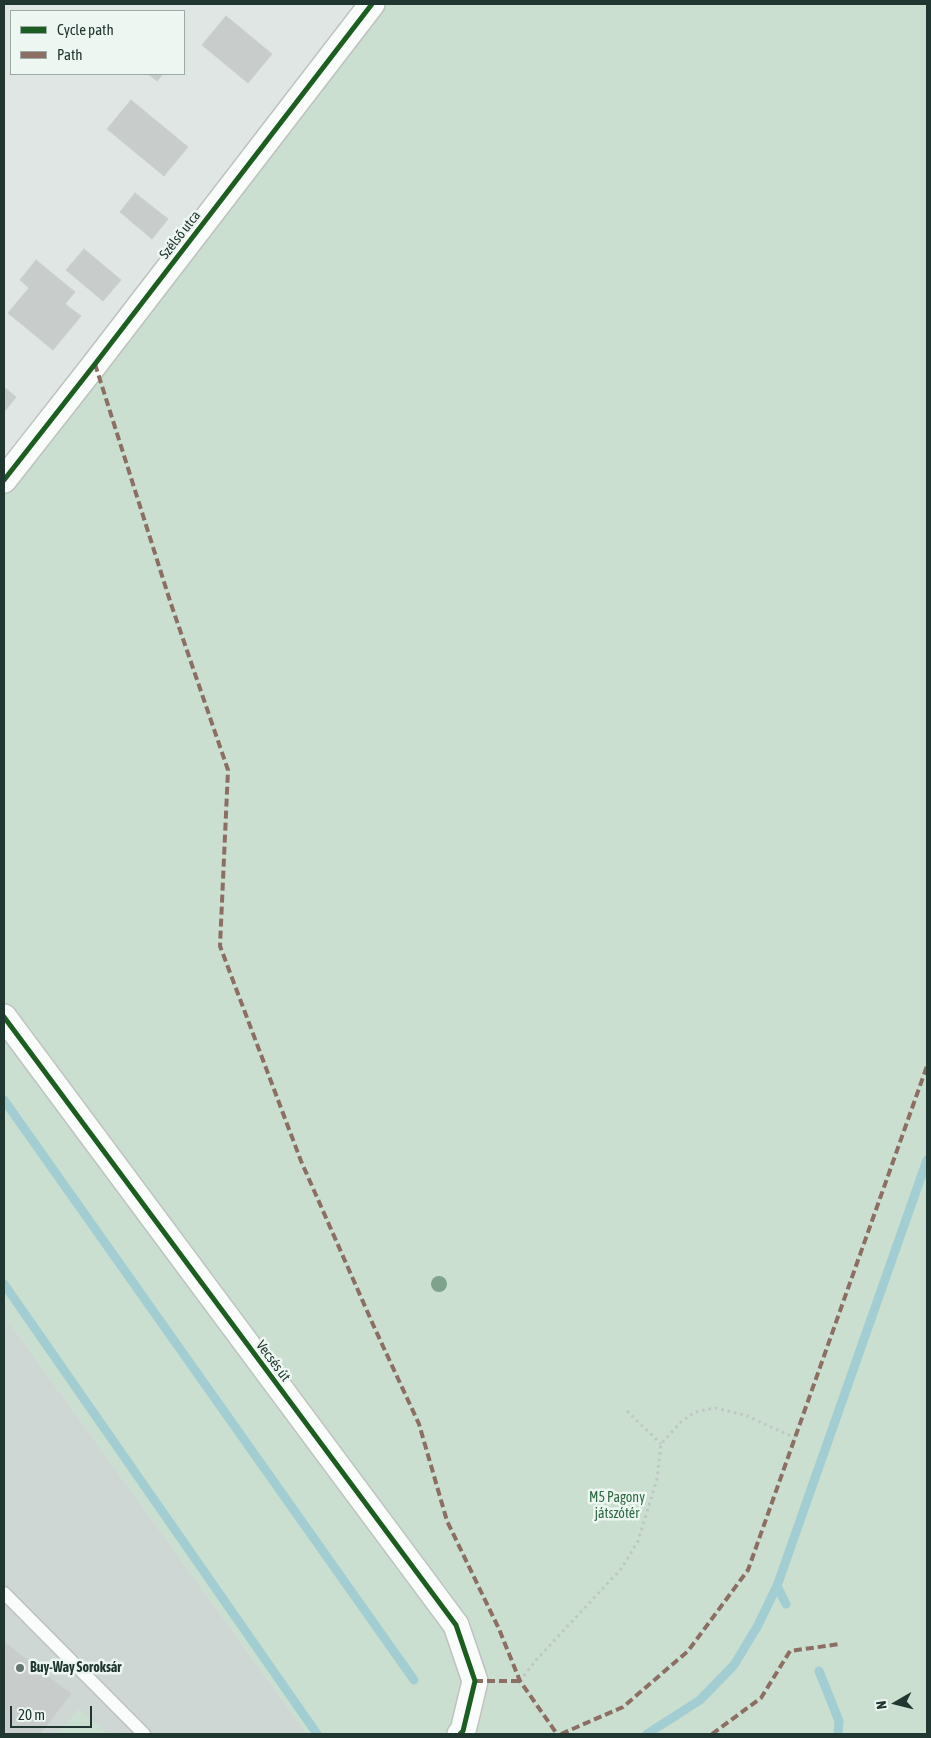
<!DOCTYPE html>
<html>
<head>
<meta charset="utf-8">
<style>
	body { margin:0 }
	#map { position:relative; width:931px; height:1738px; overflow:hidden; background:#e0e6e3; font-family:"Asap Condensed",sans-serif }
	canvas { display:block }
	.frame { position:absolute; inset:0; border:5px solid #203731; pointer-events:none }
	.legend { position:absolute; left:10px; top:10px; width:175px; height:65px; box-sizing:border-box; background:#eef6f2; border:1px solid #9caaa5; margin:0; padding:6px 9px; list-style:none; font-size:15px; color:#203731 }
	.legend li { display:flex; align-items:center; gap:10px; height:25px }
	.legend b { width:25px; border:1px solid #9caaa5 }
	.north { position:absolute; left:871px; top:1678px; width:50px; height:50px; -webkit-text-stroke:4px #eef6f2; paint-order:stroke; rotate:262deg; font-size:14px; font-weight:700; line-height:20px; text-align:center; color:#203731 }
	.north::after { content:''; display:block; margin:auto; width:18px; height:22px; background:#203731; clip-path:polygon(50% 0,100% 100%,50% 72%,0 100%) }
	.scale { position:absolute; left:10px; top:1706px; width:82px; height:22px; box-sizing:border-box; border:2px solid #203731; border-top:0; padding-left:6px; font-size:15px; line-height:18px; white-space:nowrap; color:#203731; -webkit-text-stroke:4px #eef6f2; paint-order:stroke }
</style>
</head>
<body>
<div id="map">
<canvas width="931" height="1738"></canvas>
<div class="frame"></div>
<ul class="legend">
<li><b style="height:6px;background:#1b5e20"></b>Cycle path</li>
<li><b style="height:6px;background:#8d6e63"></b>Path</li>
</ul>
<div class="north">N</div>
<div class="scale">20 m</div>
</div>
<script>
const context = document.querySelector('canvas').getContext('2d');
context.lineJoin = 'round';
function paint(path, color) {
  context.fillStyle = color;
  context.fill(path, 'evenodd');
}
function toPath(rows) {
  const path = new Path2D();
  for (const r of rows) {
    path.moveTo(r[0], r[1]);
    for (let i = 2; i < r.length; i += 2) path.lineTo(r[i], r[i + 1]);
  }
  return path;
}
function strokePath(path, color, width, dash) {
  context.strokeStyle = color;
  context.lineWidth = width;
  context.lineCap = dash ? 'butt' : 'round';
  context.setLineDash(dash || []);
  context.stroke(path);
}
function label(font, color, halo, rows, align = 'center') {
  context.font = font + ' "Asap Condensed",sans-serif';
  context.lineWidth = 5;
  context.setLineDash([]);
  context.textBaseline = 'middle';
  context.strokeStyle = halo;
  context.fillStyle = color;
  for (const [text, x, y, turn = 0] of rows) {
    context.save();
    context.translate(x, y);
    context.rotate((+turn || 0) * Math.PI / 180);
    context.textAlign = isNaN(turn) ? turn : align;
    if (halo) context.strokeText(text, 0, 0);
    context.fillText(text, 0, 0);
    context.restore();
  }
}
const built = toPath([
	[4,1315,307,1734,4,1734]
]);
const green = toPath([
	[362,4,927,4,927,1734,307,1734,4,1315,4,460],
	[79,1708,108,1734,57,1734]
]);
const stream = toPath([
	[4,1100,414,1680],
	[4,1284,317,1734],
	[777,1586,786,1604],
	[819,1671,839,1721,838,1734],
	[647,1734,700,1700,734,1665,757,1627,777,1586,927,1160]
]);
const building = toPath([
	[226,16,272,54,248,83,202,45,226,16],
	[148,74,163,74,157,81,148,74],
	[131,100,188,147,164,176,107,129,131,100],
	[135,193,168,219,152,239,120,212,135,193],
	[84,249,121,280,103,301,66,270,84,249],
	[36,260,75,292,65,304,81,316,53,350,8,313,29,288,20,280,36,260],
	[4,387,16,397,4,412,4,387],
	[4,1642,71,1694,40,1734,4,1734,4,1642]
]);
const path = toPath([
	[627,1411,661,1444],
	[520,1681,536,1660,621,1569,638,1541,657,1479,661,1444,681,1422,695,1412,715,1408,745,1415,795,1438]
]);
const lane = toPath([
	[4,1593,144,1734]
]);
const street = toPath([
	[4,480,95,364,372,4],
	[4,1017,456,1625,475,1681,463,1731,460,1734]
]);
const quiet = toPath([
	[95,364,171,604,228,770,220,946,301,1161,375,1329,419,1424,447,1521,499,1629,520,1681,557,1734],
	[475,1681,520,1681],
	[561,1734,623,1707,688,1651,748,1570,927,1066],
	[712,1734,761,1698,790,1651,840,1644]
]);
const cycleway = toPath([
	[4,480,95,364,372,4],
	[4,1017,456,1625,475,1681,463,1731,460,1734]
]);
const trees = [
	[439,1284]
];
const markers = [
	[20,1668,5,"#63746f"]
];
const streetNames = [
	["Szélső utca",180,235,-52],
	["Vecsés út",273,1361,53]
];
const parkNames = [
	["M5 Pagony",617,1498],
	["játszótér",617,1514]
];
const poiNames = [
	["Buy-Way Soroksár",30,1668]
];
paint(built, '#ced7d3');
paint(green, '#cadfd0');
strokePath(stream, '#a2cdd2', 9);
paint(building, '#c8cdcb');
strokePath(building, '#c9cfcc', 1);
strokePath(lane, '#bdc2c0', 15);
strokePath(street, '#bdc2c0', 28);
strokePath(path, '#bfc6c4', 3, [2.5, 4]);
strokePath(lane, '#fafbfb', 12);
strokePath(street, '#fafbfb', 25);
strokePath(quiet, '#8d6e63', 4, [8, 4]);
strokePath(cycleway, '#1b5e20', 5);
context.fillStyle = '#7ea28c';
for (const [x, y] of trees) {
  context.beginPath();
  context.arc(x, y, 8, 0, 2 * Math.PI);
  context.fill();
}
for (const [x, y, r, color] of markers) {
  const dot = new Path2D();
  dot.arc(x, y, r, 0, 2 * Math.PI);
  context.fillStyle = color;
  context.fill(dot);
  strokePath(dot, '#eef6f2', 2);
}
label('14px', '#203731', '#eef6f2', streetNames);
label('14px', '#2e6b44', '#eef6f2', parkNames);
label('bold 14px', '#203731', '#eef6f2', poiNames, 'left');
</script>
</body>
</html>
